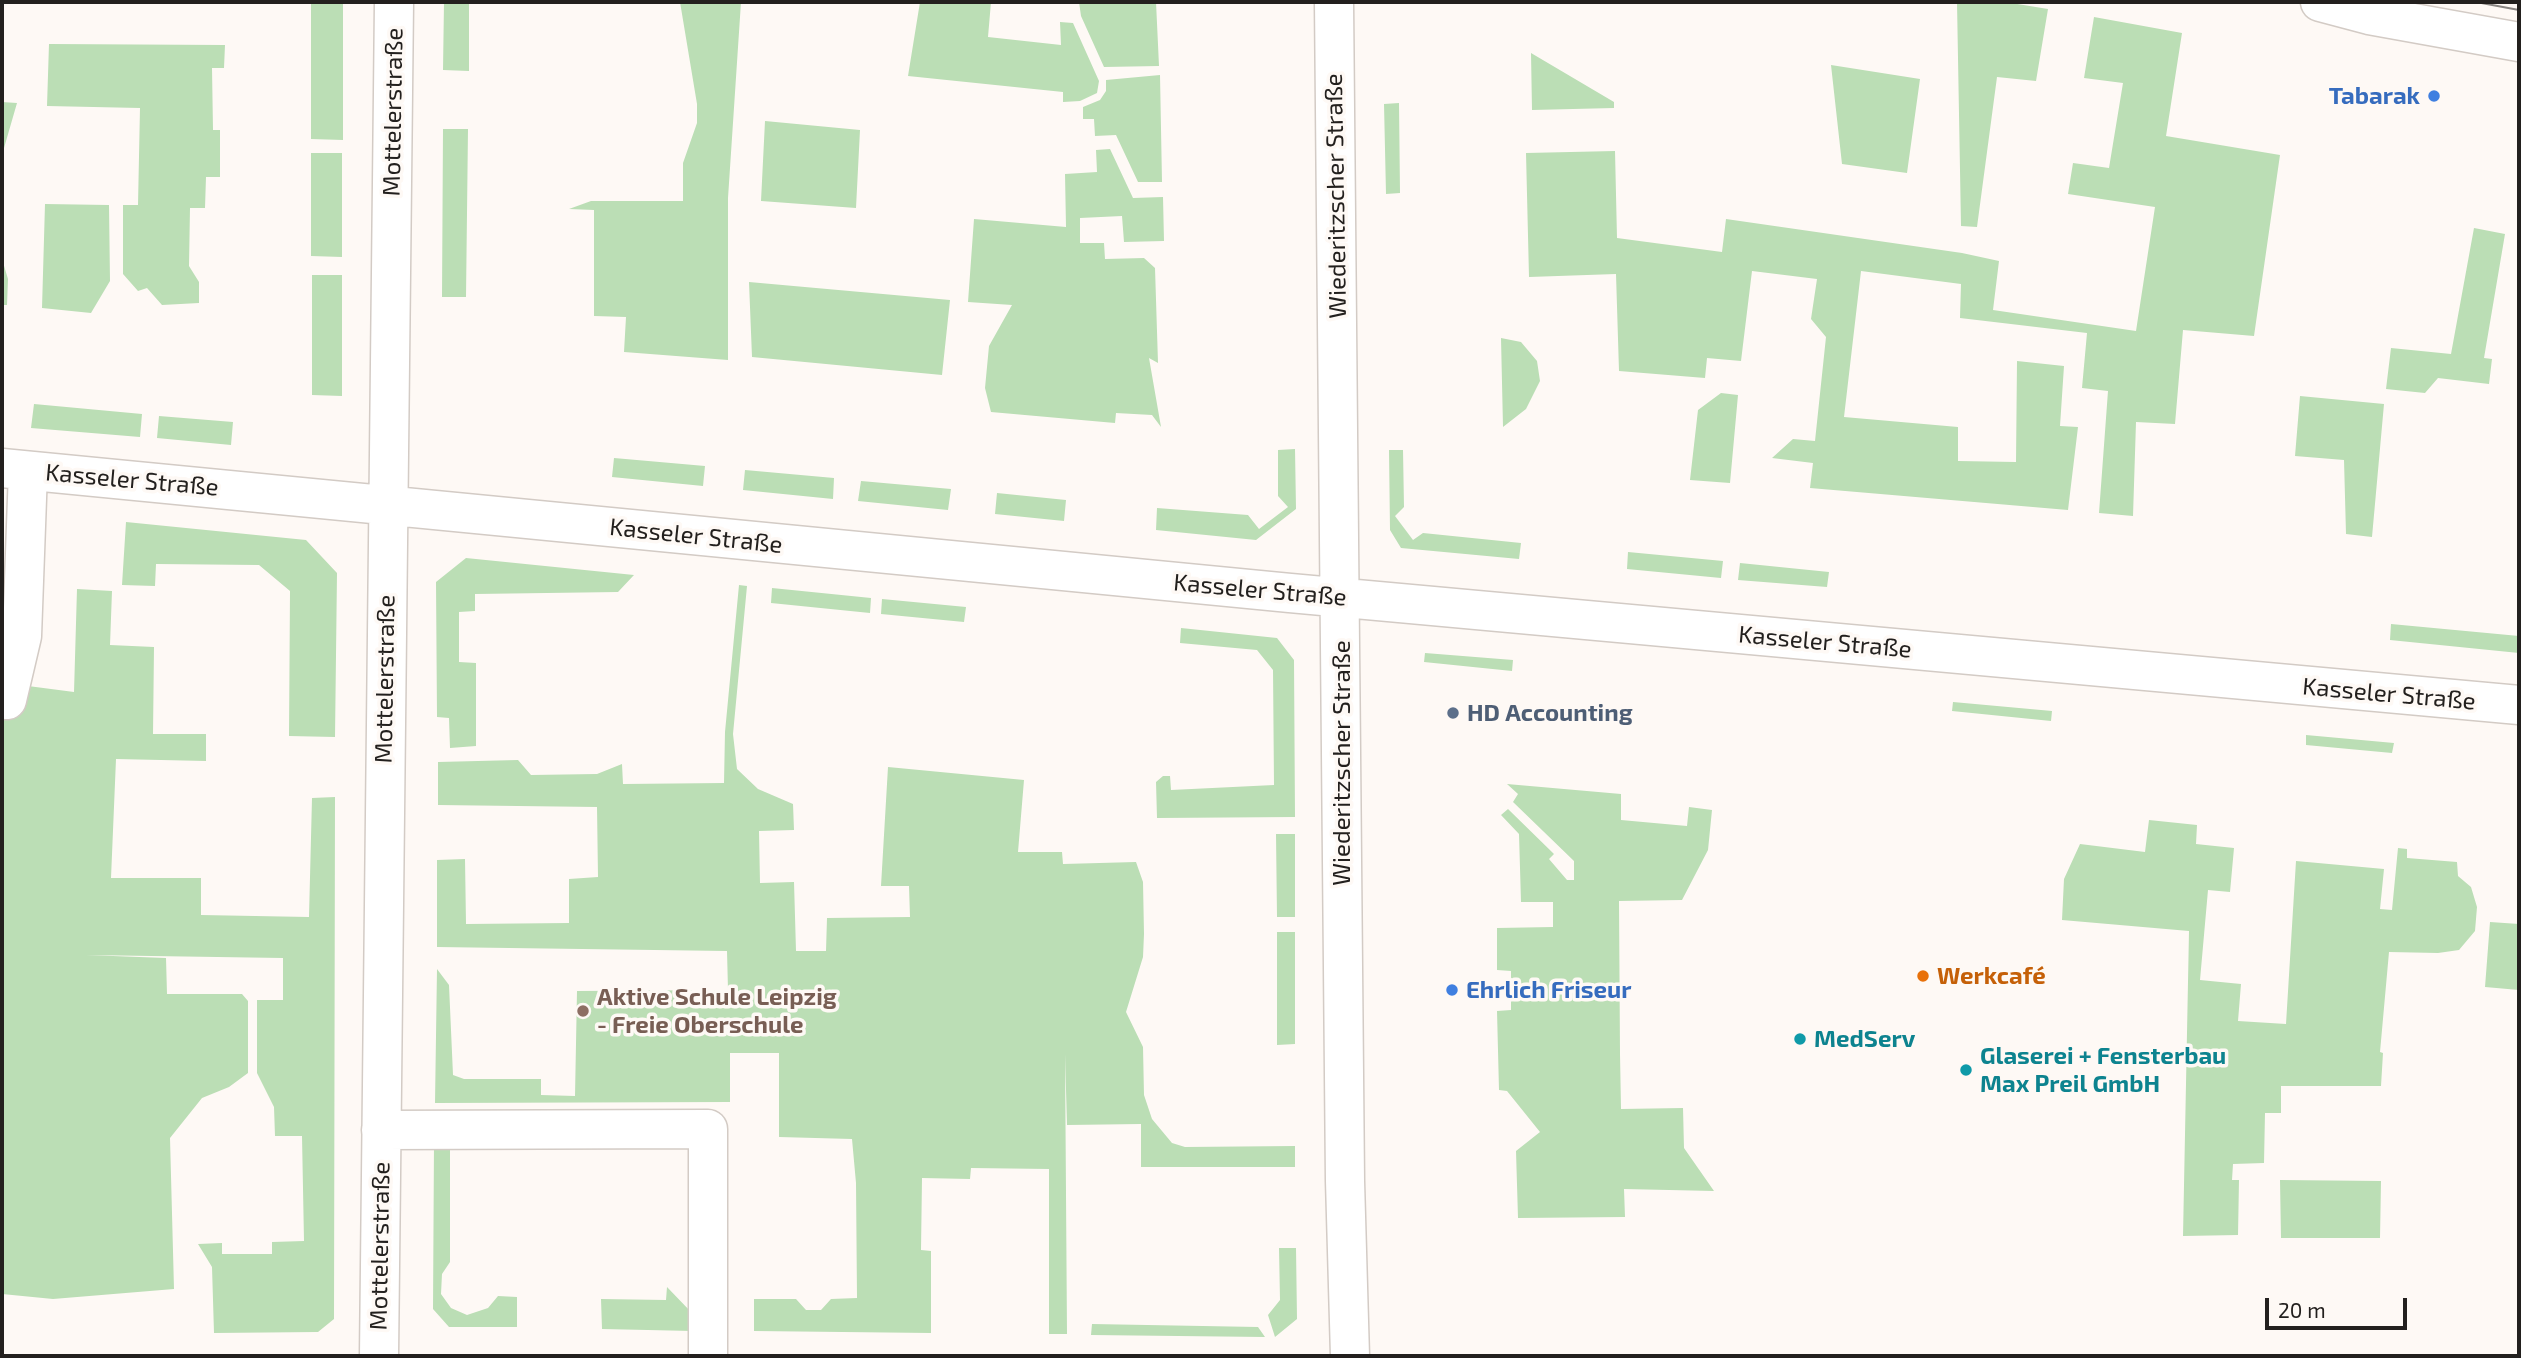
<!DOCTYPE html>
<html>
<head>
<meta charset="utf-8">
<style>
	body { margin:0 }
	#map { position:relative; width:2521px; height:1358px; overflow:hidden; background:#fef9f5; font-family:"Exo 2",sans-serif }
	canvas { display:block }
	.frame { position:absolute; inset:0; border:4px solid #23201e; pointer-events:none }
	.scale { position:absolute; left:2265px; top:1298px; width:142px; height:32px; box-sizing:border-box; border:4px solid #23201e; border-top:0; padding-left:9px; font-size:21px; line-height:24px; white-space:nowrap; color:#23201e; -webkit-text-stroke:5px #fef9f5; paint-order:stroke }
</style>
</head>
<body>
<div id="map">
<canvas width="2521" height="1358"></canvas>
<div class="frame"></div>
<div class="scale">20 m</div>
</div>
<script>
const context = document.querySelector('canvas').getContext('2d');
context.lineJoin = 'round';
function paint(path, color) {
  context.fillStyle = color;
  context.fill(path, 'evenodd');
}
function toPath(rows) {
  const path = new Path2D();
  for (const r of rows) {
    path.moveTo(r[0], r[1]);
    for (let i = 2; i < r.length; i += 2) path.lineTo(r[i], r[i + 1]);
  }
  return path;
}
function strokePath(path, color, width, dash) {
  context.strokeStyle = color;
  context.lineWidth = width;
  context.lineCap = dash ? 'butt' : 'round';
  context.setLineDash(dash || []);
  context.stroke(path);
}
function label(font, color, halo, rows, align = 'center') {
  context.font = font + ' "Exo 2",sans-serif';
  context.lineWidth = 7;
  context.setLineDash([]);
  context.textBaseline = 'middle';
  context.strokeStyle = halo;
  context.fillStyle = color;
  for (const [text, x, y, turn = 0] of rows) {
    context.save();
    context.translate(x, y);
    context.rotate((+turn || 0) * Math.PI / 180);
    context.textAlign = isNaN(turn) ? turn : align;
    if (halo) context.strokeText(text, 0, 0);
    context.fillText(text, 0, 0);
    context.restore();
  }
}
const green = toPath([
	[311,2,343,2,343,140,311,139],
	[444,2,469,2,469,71,443,70],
	[680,2,741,2,728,198,728,360,624,352,626,317,594,316,594,210,569,209,591,201,683,201,683,163,697,123,697,104],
	[920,2,991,2,988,37,1061,45,1060,22,1073,23,1099,81,1097,93,1080,101,1063,102,1063,92,908,76],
	[1079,2,1156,2,1159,66,1104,67,1081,16],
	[1957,2,2005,2,2048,9,2036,81,1997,77,1977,227,1961,226],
	[2094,17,2182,33,2166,136,2280,155,2254,336,2183,330,2175,424,2136,422,2133,516,2099,513,2108,391,2082,388,2087,333,1960,318,1961,284,1861,271,1844,417,1958,427,1958,461,2016,462,2017,361,2064,366,2060,426,2078,427,2068,510,1810,488,1813,463,1772,458,1793,439,1815,441,1826,337,1811,319,1817,279,1752,271,1741,361,1707,358,1705,378,1619,371,1616,274,1529,277,1526,153,1615,151,1617,238,1722,252,1726,219,1962,253,1999,261,1993,310,2136,331,2155,207,2068,194,2073,163,2109,168,2123,83,2084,78],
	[49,44,225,45,224,68,212,68,213,130,220,130,220,177,206,177,205,208,190,208,189,266,199,282,199,303,162,305,147,288,138,291,123,274,123,205,138,205,140,108,47,106],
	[1531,53,1614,102,1614,108,1532,110],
	[1831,65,1920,79,1907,173,1842,164],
	[1160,75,1162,182,1138,182,1116,135,1095,136,1094,119,1083,119,1083,107,1100,100,1106,91,1106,80],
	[2,102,17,103,2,155],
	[1399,103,1400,193,1386,194,1384,104],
	[765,121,860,130,856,208,761,201],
	[443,129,468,129,466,297,442,297],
	[1110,149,1133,198,1163,197,1164,241,1124,242,1122,216,1080,218,1080,243,1104,243,1105,259,1144,258,1155,268,1158,363,1149,358,1161,427,1152,415,1116,413,1115,423,991,412,985,388,989,346,1012,305,968,302,974,219,1066,227,1065,174,1097,172,1096,150],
	[311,153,342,153,342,257,311,256],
	[45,204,109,205,110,281,91,313,42,308],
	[2474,228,2505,234,2484,358,2492,359,2489,384,2438,378,2425,393,2386,389,2391,348,2451,354],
	[2,259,8,279,7,305,2,305],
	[312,275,342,275,342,396,312,395],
	[749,282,950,300,942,375,752,357],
	[1501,338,1521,342,1537,361,1540,381,1526,409,1503,427],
	[1721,393,1738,395,1730,483,1690,480,1698,410],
	[2300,396,2384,404,2372,537,2346,534,2344,460,2295,456],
	[34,404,142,414,140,437,31,428],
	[159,416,233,422,231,445,157,438],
	[1295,449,1296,509,1256,540,1156,530,1157,508,1248,515,1259,529,1288,507,1278,496,1278,450],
	[1389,450,1403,450,1404,507,1395,516,1413,540,1423,533,1521,543,1519,559,1401,548,1390,530],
	[614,458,705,466,703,486,612,477],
	[745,470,834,478,833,499,743,490],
	[861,481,951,489,948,510,858,501],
	[997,493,1066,500,1064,521,995,514],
	[126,522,306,540,337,573,335,737,289,736,290,591,259,565,156,564,155,586,122,585],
	[1628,552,1723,561,1721,578,1627,569],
	[466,558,634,575,618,592,475,594,475,611,459,612,459,662,476,663,476,746,450,748,449,718,437,717,436,582],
	[1740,563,1829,572,1827,587,1738,580],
	[739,585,747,586,733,734,737,769,758,789,793,804,794,830,759,831,760,883,794,882,796,951,826,951,827,918,910,917,909,886,881,886,888,767,1024,780,1018,852,1062,852,1063,864,1136,862,1143,882,1144,934,1143,957,1126,1012,1143,1047,1144,1095,1152,1119,1172,1143,1185,1147,1295,1146,1295,1167,1141,1167,1141,1124,1067,1125,1065,1054,1067,1334,1049,1334,1049,1169,971,1168,970,1179,922,1178,921,1250,931,1251,931,1333,754,1331,754,1299,796,1299,806,1310,821,1310,831,1299,857,1298,856,1183,852,1139,779,1137,779,1053,730,1053,730,1102,435,1103,437,969,449,985,453,1075,464,1079,541,1079,541,1095,575,1096,577,991,728,990,727,951,437,947,437,860,465,859,466,924,569,923,569,879,598,877,597,807,438,805,438,762,518,760,531,775,597,774,622,764,623,784,724,783,725,732],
	[772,588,871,598,870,613,771,603],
	[77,589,112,591,110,645,154,647,153,734,206,734,206,761,116,759,111,878,201,878,201,915,309,917,312,798,335,797,334,1319,318,1332,214,1333,212,1267,198,1244,222,1243,222,1254,272,1254,272,1242,304,1241,302,1136,275,1136,274,1107,257,1073,257,1000,283,1000,283,958,86,955,166,958,167,994,242,994,248,1001,248,1073,229,1087,202,1098,170,1138,174,1289,53,1299,2,1294,2,698,25,708,28,686,74,692],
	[882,599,966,607,964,622,881,614],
	[2391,624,2519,636,2519,653,2390,640],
	[1181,628,1277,638,1294,660,1295,817,1157,818,1156,782,1163,776,1170,776,1171,790,1274,785,1273,670,1257,650,1180,643],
	[1425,653,1513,660,1512,671,1424,662],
	[1953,702,2052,711,2051,721,1952,711],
	[2306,735,2394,743,2392,753,2306,745],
	[1507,784,1621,794,1621,820,1687,826,1689,807,1712,810,1708,850,1682,900,1619,901,1620,1054,1621,1109,1683,1108,1684,1148,1714,1191,1624,1189,1625,1217,1518,1218,1516,1151,1540,1132,1507,1091,1499,1090,1497,1011,1511,1010,1511,971,1497,970,1497,928,1553,927,1553,902,1521,902,1519,834,1501,815,1508,809,1554,854,1549,859,1567,880,1574,880,1574,861,1513,802,1518,794],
	[2149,820,2197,825,2196,844,2234,848,2230,892,2208,890,2200,980,2241,984,2238,1021,2286,1024,2296,861,2384,869,2380,909,2392,910,2398,848,2407,849,2407,858,2457,862,2458,876,2471,887,2477,907,2475,931,2459,950,2438,953,2389,952,2380,1052,2383,1053,2381,1086,2281,1086,2281,1113,2265,1113,2264,1163,2233,1164,2232,1180,2239,1180,2238,1235,2183,1236,2189,931,2062,920,2064,879,2080,844,2145,852],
	[1276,834,1295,834,1295,917,1277,917],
	[2490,922,2519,924,2519,990,2485,987],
	[1277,932,1295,932,1295,1044,1277,1045],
	[434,1142,450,1143,450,1262,442,1274,441,1294,451,1308,467,1315,488,1308,498,1296,517,1297,517,1327,449,1327,433,1309],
	[2280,1180,2381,1181,2380,1238,2281,1238],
	[1279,1248,1296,1248,1297,1319,1275,1337,1268,1315,1280,1300],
	[667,1287,692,1313,693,1331,602,1329,601,1299,666,1300],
	[1092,1324,1258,1327,1265,1337,1091,1335]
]);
const minor = toPath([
	[1334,2,1345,1181,1350,1356],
	[2,468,1290,593,2519,705],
	[7,700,22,636,28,471],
	[381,1130,708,1129,708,1356],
	[379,1356,394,2]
]);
const major = toPath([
	[2320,2,2369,15,2519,42]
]);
const tram = toPath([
	[2476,2,2519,10]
]);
const markers = [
	[2434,96,7,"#3f7fe0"],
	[1453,713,7,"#5c6f8a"],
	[1923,976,7,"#e8710a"],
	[1452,990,7,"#3f7fe0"],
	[583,1011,7,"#8d6e63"],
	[1800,1039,7,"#0f9aa8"],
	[1966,1070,7,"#0f9aa8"]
];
const shopNames = [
	["Tabarak",2420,96],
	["Ehrlich Friseur",1466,990,"left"]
];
const streetNames = [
	["Mottelerstraße",393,112,-89],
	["Wiederitzscher Straße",1336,196,-91],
	["Kasseler Straße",132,480,5],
	["Kasseler Straße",696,536,6],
	["Kasseler Straße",1260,590,5],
	["Kasseler Straße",1825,642,5],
	["Mottelerstraße",385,679,-89],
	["Kasseler Straße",2389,694,5],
	["Wiederitzscher Straße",1342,763,-90],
	["Mottelerstraße",380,1246,-89]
];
const serviceNames = [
	["HD Accounting",1467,713]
];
const foodNames = [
	["Werkcafé",1937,976]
];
const educationNames = [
	["Aktive Schule Leipzig",597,997],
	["- Freie Oberschule",597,1025]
];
const cultureNames = [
	["MedServ",1814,1039],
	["Glaserei + Fensterbau",1980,1056],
	["Max Preil GmbH",1980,1084]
];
paint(green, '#bbdeb5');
strokePath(minor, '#d3cbc5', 41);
strokePath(major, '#d3cbc5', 41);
strokePath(minor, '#fff', 38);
strokePath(major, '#fff', 38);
strokePath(tram, '#898582', 2);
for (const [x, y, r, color] of markers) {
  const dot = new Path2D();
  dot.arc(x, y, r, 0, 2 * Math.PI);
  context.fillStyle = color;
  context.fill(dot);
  strokePath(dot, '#fef9f5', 2.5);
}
label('bold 24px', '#366cbe', '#fef9f5', shopNames, 'right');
label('24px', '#23201e', '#fef9f5', streetNames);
label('bold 24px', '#4e5e75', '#fef9f5', serviceNames, 'left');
label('bold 24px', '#c56008', '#fef9f5', foodNames, 'left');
label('bold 24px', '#785e54', '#fef9f5', educationNames, 'left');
label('bold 24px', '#0d838f', '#fef9f5', cultureNames, 'left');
</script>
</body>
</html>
